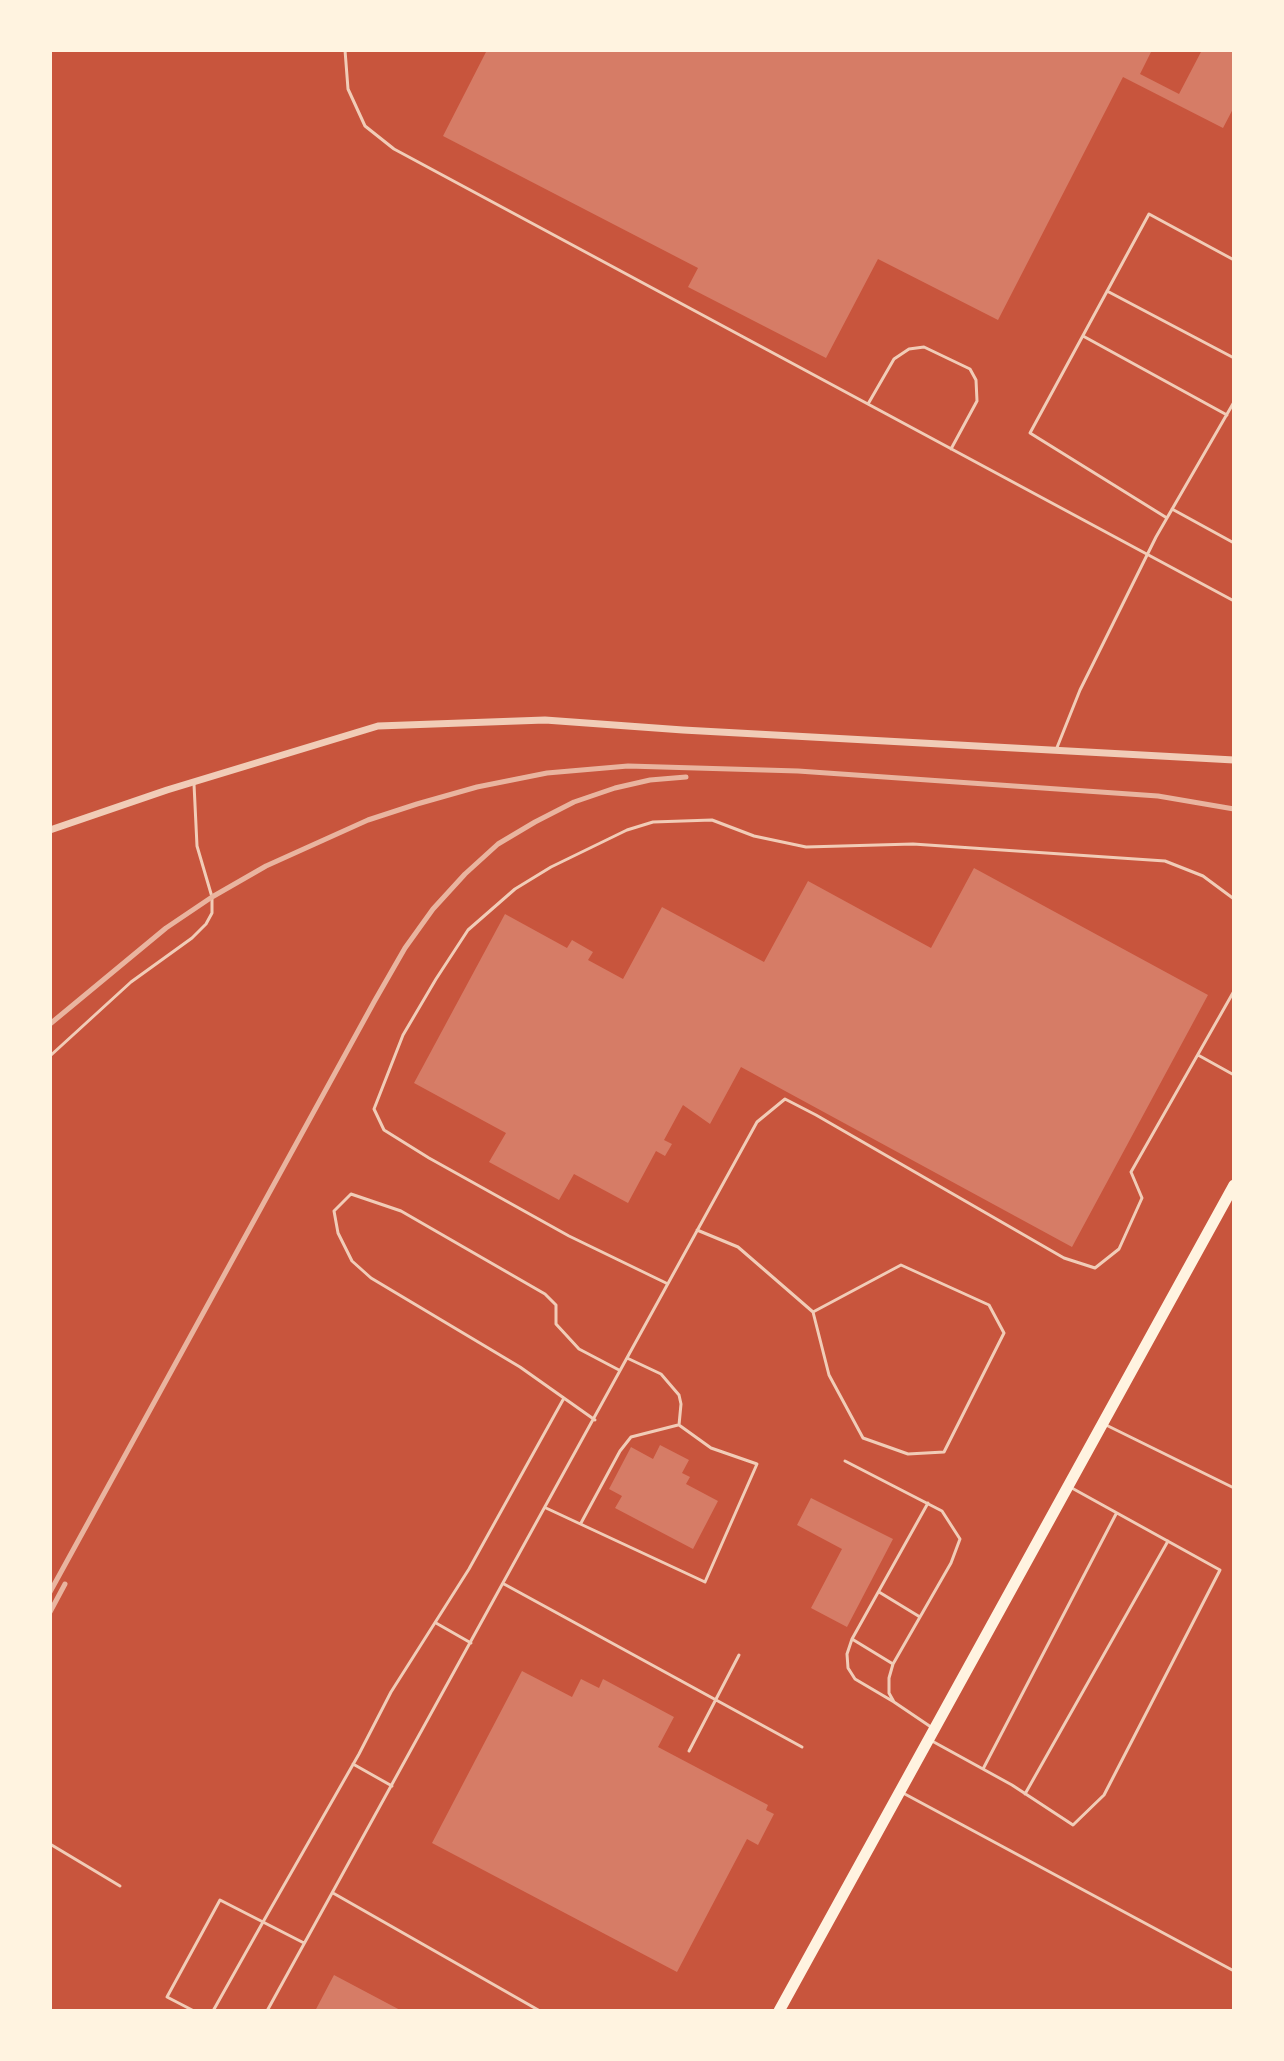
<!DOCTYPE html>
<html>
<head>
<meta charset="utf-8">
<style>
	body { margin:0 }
	#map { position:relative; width:1284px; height:2061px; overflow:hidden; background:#c8553d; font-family:Figtree,sans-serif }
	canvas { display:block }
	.frame { position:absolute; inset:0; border:52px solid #fff3e0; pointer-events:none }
</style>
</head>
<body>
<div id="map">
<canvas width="1284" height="2061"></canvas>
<div class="frame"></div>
</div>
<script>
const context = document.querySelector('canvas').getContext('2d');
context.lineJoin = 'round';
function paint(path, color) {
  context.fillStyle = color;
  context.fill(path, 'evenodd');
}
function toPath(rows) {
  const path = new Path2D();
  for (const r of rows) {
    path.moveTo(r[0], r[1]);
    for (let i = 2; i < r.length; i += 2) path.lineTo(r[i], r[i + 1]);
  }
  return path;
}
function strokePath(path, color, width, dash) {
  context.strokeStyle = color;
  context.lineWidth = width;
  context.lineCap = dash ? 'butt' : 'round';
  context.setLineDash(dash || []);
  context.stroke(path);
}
const building = toPath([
	[487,50,1152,50,1140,74,1179,94,1202,50,1234,50,1234,107,1223,128,1123,77,998,320,878,259,826,358,688,287,698,268,443,136],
	[974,868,1208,995,1072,1247,741,1067,710,1124,683,1105,664,1140,672,1144,665,1156,656,1151,628,1203,574,1174,559,1200,489,1162,506,1133,414,1083,505,914,567,948,572,940,593,952,588,960,623,979,662,907,764,962,808,881,931,948],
	[660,1445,689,1460,682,1473,690,1477,686,1484,718,1501,693,1549,615,1508,622,1496,609,1489,631,1447,653,1459],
	[811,1498,893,1539,847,1627,811,1608,842,1549,797,1525],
	[522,1671,572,1697,581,1679,599,1688,603,1679,674,1717,658,1747,768,1805,766,1810,774,1814,758,1845,747,1839,677,1972,432,1843],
	[334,1975,402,2011,315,2011]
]);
const service = toPath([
	[345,50,348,89,365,126,394,149,1234,601],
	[1107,291,1234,358],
	[1083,336,1227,415],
	[868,404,894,359,909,349,924,347,970,369,976,380,977,401,951,449],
	[1172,509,1234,543],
	[1167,518,1030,433,1149,214,1234,260],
	[1056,750,1080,690,1156,537,1234,402],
	[1198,1055,1234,1075],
	[50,1056,131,982,192,938,206,924,212,913,212,897,197,846,194,784],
	[697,1230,738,1247,813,1312,829,1375,863,1438,908,1454,944,1452,1004,1333,989,1305,901,1265,813,1312],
	[666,1283,569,1236,429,1158,384,1130,374,1109,403,1035,436,979,468,930,515,889,551,867,627,830,653,822,712,820,754,836,806,847,913,844,1165,861,1203,876,1234,899],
	[1234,1386,1234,1388],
	[595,1420,520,1367,371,1278,352,1261,338,1233,334,1211,351,1194,401,1211,545,1294,556,1305,556,1324,579,1349,619,1370],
	[1106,1425,1234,1488],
	[845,1461,942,1511,960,1539,951,1563,893,1664,889,1678,889,1693,894,1702,931,1727],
	[546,1508,705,1582,757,1464,711,1448,679,1425,681,1404,679,1395,661,1374,627,1358],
	[581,1523,620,1451,631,1437,678,1425],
	[504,1584,802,1747],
	[879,1592,920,1617],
	[436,1623,471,1643],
	[852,1639,893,1664],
	[894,1702,855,1679,848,1668,847,1654,852,1639,928,1503],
	[932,1741,1012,1785,1073,1825,1104,1795,1220,1570,1070,1487],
	[689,1751,739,1655],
	[353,1764,392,1786],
	[983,1769,1116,1514],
	[903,1793,1234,1971],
	[1025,1794,1168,1541],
	[50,1844,120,1886],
	[333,1893,540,2011],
	[304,1943,263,1922,359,1754,391,1692,469,1569,564,1398],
	[194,2011,167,1997,220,1900,263,1922,213,2011],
	[267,2011,757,1122,785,1099,816,1115,1064,1258,1095,1268,1119,1249,1142,1198,1131,1172,1234,991]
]);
const minor = toPath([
	[50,830,167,790,378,726,545,720,683,730,1234,760]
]);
const trunk = toPath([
	[779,2011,1234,1185]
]);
const rail = toPath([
	[50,1024,166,928,212,897,266,866,368,820,417,804,477,787,547,773,628,766,798,771,1158,796,1234,809],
	[50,1592,374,1002,405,948,433,909,465,874,498,844,535,822,574,802,615,788,650,780,686,777],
	[50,1612,65,1584]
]);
paint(building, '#d67c66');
strokePath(service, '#f1ccb7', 3);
strokePath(minor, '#f1ccb7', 7);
strokePath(trunk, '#fff3e0', 11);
strokePath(rail, '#e9b49f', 5);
</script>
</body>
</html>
